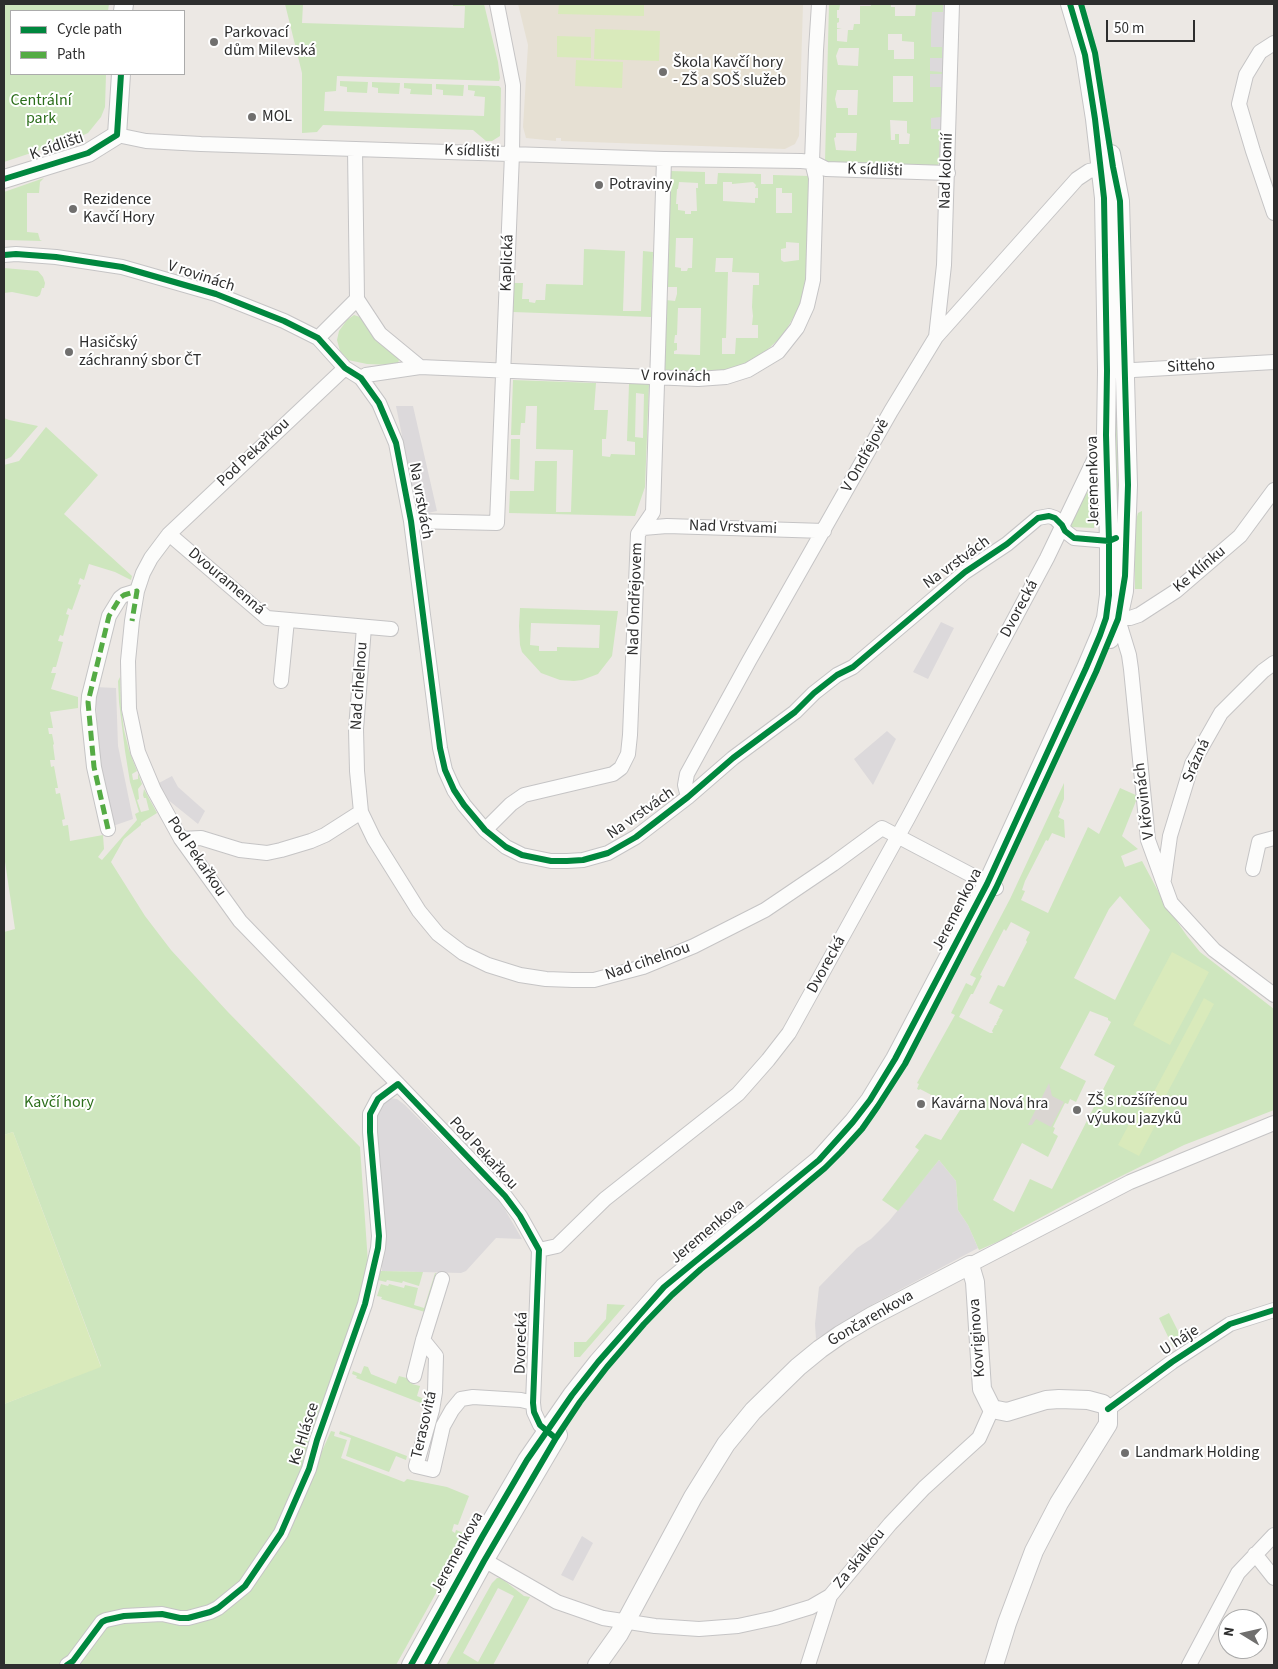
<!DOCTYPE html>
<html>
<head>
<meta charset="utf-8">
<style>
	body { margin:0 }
	#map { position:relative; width:1278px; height:1669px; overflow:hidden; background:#ece8e4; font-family:"Source Sans 3",sans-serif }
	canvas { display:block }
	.frame { position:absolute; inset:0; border:5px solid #2e2e2e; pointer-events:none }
	.legend { position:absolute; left:10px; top:10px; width:175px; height:65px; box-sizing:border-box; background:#fff; border:1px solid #ababab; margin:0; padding:6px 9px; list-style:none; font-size:15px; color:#2e2e2e }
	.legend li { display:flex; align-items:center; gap:10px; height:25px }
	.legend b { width:25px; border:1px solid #ababab }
	.north { position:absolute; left:1218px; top:1609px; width:50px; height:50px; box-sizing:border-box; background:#fff; border:1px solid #ababab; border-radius:50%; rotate:279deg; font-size:14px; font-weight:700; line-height:20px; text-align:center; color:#2e2e2e }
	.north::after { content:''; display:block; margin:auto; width:18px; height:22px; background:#706f6e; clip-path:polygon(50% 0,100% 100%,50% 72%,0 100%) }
	.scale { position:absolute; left:1106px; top:20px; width:89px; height:22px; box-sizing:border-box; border:2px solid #2e2e2e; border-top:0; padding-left:6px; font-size:15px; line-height:18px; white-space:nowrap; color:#2e2e2e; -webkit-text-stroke:4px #fff; paint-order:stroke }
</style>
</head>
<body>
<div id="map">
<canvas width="1278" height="1669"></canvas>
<div class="frame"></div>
<ul class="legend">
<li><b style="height:6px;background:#00873e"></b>Cycle path</li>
<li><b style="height:6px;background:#54ab44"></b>Path</li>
</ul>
<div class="north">N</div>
<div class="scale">50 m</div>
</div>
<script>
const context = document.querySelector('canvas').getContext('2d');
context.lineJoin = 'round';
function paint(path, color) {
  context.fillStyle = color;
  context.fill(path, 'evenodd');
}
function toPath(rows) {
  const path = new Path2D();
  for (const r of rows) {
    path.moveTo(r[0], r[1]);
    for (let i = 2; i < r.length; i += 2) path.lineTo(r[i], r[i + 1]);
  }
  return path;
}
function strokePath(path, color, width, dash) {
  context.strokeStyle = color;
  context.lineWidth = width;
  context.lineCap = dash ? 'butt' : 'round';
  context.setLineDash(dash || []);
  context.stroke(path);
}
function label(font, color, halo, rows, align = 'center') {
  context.font = font + ' "Source Sans 3",sans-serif';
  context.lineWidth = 4;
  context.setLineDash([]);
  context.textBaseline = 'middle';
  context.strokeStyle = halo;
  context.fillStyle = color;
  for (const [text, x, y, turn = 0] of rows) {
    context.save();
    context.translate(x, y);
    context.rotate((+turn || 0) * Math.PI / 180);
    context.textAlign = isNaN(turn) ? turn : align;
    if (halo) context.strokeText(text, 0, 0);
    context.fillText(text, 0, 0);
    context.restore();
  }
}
const industrial = toPath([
	[931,4,948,4,945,133,926,132],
	[396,406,413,406,437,511,418,515],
	[941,622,954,628,928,679,913,672],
	[95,687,116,688,118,746,133,819,113,826,99,760],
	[887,731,896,739,873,785,854,759],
	[172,776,178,787,205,811,198,824,167,799,159,783],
	[390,1098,397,1099,405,1105,500,1201,522,1239,496,1238,466,1271,461,1273,382,1271,382,1248,372,1121,376,1105],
	[939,1160,956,1181,958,1210,968,1225,978,1248,875,1303,816,1339,815,1324,819,1287,857,1248,871,1239,889,1221],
	[582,1536,593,1543,573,1581,561,1575]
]);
const education = toPath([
	[518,4,803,4,799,136,795,144,785,149,561,141,561,138,556,138,556,141,526,138,523,127,528,45]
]);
const green = toPath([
	[4,4,109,4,108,11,11,11,11,74,106,74,105,107,101,117,88,133,79,137,4,162],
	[285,4,303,4,302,23,464,28,465,6,453,6,453,4,484,4,498,62,500,78,499,81,337,76,336,91,325,92,324,111,484,116,485,97,474,96,475,91,468,90,468,85,499,86,501,88,500,136,492,141,486,141,473,130,323,125,317,132,302,133,302,73],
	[829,4,853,4,853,5,840,5,839,10,837,10,837,18,839,18,839,22,837,23,837,28,842,29,837,29,837,41,847,42,848,30,853,30,854,24,860,24,860,6,871,6,871,4,891,4,891,7,895,7,895,16,915,16,916,4,943,4,943,12,932,12,931,30,931,47,942,47,942,58,930,58,930,71,942,72,942,74,930,74,930,87,941,87,941,117,931,118,931,129,940,129,939,163,937,166,825,162],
	[888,34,902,34,902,41,914,42,914,59,894,59,894,50,888,50],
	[839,48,859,48,858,66,838,65,836,56],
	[893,76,913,76,913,102,893,102],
	[837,90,858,90,857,115,848,115,848,108,837,108,835,99],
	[890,120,907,121,907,133,910,134,909,144,899,144,899,134,895,134,895,140,891,140],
	[836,133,857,133,856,151,836,150,834,138,836,137],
	[340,81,368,82,367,93,347,92,347,87,340,86],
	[372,82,400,83,399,94,378,93,378,88,372,87],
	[404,83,432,84,432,95,410,94,411,89,404,88],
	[436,84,464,85,463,96,443,95,443,90,436,89],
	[670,171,705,172,705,184,717,184,718,173,761,174,761,184,773,184,773,175,810,176,807,275,802,303,783,335,765,352,744,364,731,369,703,372,664,371,666,300,675,301,677,294,677,287,666,287],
	[679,182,698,183,698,188,696,188,697,211,691,211,691,214,685,214,685,211,678,210,678,204,676,204,677,189,678,189],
	[723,182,732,182,732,184,753,182,756,185,755,188,758,188,758,198,755,198,755,203,723,201],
	[776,188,782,188,782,193,792,193,792,213,776,213],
	[676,238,693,238,692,268,688,268,687,271,681,271,681,268,675,267],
	[786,242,799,243,799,260,784,262,781,260,781,249,786,248],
	[716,258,733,258,732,272,759,273,759,285,753,285,752,307,753,316,752,325,758,325,758,338,736,338,735,354,722,354,722,338,726,338,728,272,715,272],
	[678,308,701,308,700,355,674,354,674,351,677,350,677,343,674,343,675,335,677,335],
	[44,178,40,182,39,193,27,193,27,232,38,233,40,240,42,241,4,240,4,192],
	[584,249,625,251,623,311,641,311,643,251,653,252,651,317,513,312,514,283,523,283,522,299,529,299,529,302,535,303,536,300,545,300,546,284,583,285],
	[4,268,38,271,43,277,45,283,44,288,42,288,40,295,37,297,12,292,4,293],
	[354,315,363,318,397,356,399,360,398,363,392,365,367,364,348,360,340,351,337,340,339,331,347,320],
	[513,380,596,383,594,410,608,410,606,439,602,439,602,456,610,457,611,454,635,455,635,442,627,441,629,384,649,384,645,487,635,516,509,513,510,491,534,491,535,461,557,461,556,512,571,512,573,450,536,449,537,406,526,406,525,423,521,423,520,435,511,435],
	[636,393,644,394,643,438,635,437],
	[1117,385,1122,518,1118,520,1117,524,1114,386],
	[4,418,9,420,38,426,11,457,4,460],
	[46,427,98,475,64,514,132,576,131,580,115,572,89,564,84,580,80,578,78,584,81,585,72,610,68,608,66,614,69,615,63,636,60,635,58,641,63,642,56,667,53,667,51,673,56,673,51,689,78,697,78,708,50,712,53,728,48,728,49,734,52,734,54,744,53,745,55,760,50,760,51,767,54,766,58,788,55,788,56,794,60,793,65,819,62,820,63,826,68,825,70,841,103,835,104,849,98,857,102,860,137,820,135,814,139,812,130,782,125,751,119,702,118,681,120,677,121,707,124,730,129,750,137,771,132,774,133,780,138,779,138,773,142,784,138,789,139,799,137,800,141,812,149,810,146,798,144,798,143,795,144,789,157,813,141,823,141,825,124,839,111,862,145,916,171,950,227,1011,360,1147,368,1263,366,1282,311,1447,322,1451,331,1431,335,1432,334,1436,347,1440,341,1458,404,1482,407,1479,447,1487,469,1496,458,1525,454,1524,452,1531,455,1533,456,1530,469,1535,474,1534,470,1541,466,1539,396,1665,4,1665,4,1404,101,1366,13,1132,4,1135,4,932,15,929,4,855,4,465,19,461],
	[511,439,520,439,519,480,510,479],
	[1093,477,1095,485,1094,528,1071,527,1070,526],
	[1142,511,1142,589,1135,589,1135,524,1138,513],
	[520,608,618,611,612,656,598,674,582,680,574,681,560,680,541,673,522,652,520,645,519,626],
	[531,623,600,625,599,648,557,647,557,651,539,651,539,646,530,645],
	[1064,783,1064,799,1059,811,1060,812,1058,817,1064,820,1065,838,1052,833,1048,841,1046,840,1025,881,1022,890,1025,891,1021,900,1048,913,1088,827,1099,834,1120,788,1138,796,1122,836,1138,849,1121,856,1125,867,1142,861,1165,904,1187,936,1200,952,1274,1009,1274,1110,1184,1145,1079,1197,1012,1233,1013,1235,979,1250,968,1225,958,1210,956,1181,939,1160,898,1211,882,1200,919,1150,915,1147,925,1134,941,1140,960,1110,920,1089,919,1090,917,1089,919,1084,917,1083,955,1015,951,1013,966,983,972,986,976,978,970,975,1010,899],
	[1120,896,1150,930,1115,1000,1074,978,1109,909],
	[1011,922,1030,932,1026,940,1027,942,1004,987,998,985,989,1003,1003,1010,999,1017,1000,1018,999,1018,996,1024,997,1025,995,1025,992,1031,993,1033,990,1033,959,1017,971,994,973,994,982,976,980,975,1004,929,1006,931],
	[1090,1011,1108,1018,1108,1020,1111,1022,1094,1055,1115,1066,1052,1189,1030,1179,1014,1212,1010,1210,993,1200,1022,1143,1048,1157,1058,1136,1053,1133,1055,1128,1053,1127,1065,1103,1068,1104,1070,1099,1076,1102,1086,1081,1060,1068],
	[380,1271,382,1271,423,1272,419,1286,406,1282,403,1281,402,1283,387,1280,386,1282,378,1280],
	[435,1273,436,1273,425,1312,381,1299,382,1297,377,1296,381,1284,388,1286,389,1284,404,1288,405,1285,418,1288,414,1305,424,1308],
	[607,1304,625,1305,580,1357,574,1357,574,1342,586,1342,606,1319],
	[1169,1313,1182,1339,1173,1347,1159,1318],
	[364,1366,368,1367,371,1374,396,1384,399,1376,414,1380,412,1384,420,1386,417,1396,427,1400,426,1405,356,1378,357,1376,352,1374,353,1371,361,1374],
	[340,1431,407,1456,406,1460,396,1456,389,1472,346,1456,351,1438,339,1434],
	[497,1578,501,1578,524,1596,530,1597,493,1665,446,1665,492,1583],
	[498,1588,514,1596,478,1662,463,1653]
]);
const pitch = toPath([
	[559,4,644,4,644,16,558,14],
	[595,29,660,31,659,61,594,59],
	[557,36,591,37,591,58,557,57],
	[576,60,623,62,622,88,575,86],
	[1172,952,1209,972,1170,1045,1133,1025],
	[1204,998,1214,1004,1152,1122,1156,1124,1139,1156,1118,1145,1135,1113,1141,1116],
	[13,1132,101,1367,4,1404,4,1135]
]);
const plaza = toPath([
	[1049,1083,1052,1096,1064,1102,1051,1127,1036,1119,1032,1125,1028,1125]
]);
const minor = toPath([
	[1274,43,1260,52,1246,75,1239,104,1253,151,1274,213],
	[117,135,146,141,201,144,664,159,801,161,812,162,826,169,948,173],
	[355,149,357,299],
	[4,255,16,254,56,257,122,267,216,294,284,321,318,338,345,368,361,378,379,403,396,443,411,521,440,748,445,770,454,790,464,805,485,830,506,847,522,855,551,861,567,861,583,860,608,853,636,837,688,797,733,758,795,712,814,693,837,675,853,667,965,572,1007,544,1038,518,1049,516,1055,518,1062,525,1065,531,1074,538,1109,541,1118,537],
	[357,299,380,334,420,367],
	[936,337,944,265,952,4],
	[318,338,357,299],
	[345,368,169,534,151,558,143,573,137,591,132,621,128,661,129,709,138,752,154,790,181,839,240,921,398,1084,505,1196,520,1216,539,1250,533,1403,534,1412,540,1425,554,1437],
	[1116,371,1274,362],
	[361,378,366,375,420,367,698,379,726,377,748,370,778,352,797,328,807,306,813,280,816,178,812,162,816,50,819,4],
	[411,521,497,523,512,154,513,85,497,4],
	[643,528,667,526,824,531],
	[169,534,267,618,391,629],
	[1111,618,1130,618,1139,615,1176,591,1240,536,1274,490],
	[1118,619,1129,655,1131,669,1148,840,1171,903,1214,950,1274,995],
	[364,627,356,729,357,771,361,812,374,839,419,911,438,934,463,953,488,965,520,975,546,979,573,980,594,980,643,967,694,946,765,910,833,864,882,828,996,888],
	[281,681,287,620],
	[688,797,685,785,687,774,749,661,891,411,936,337,1077,179,1089,171,1110,167],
	[108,829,94,767,88,710,89,696,109,616,120,598,124,595,137,591],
	[485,830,511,804,524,795,613,774,621,768,628,754,630,735,638,534,653,512,664,159],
	[181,839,201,838,240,850,267,853,281,850,311,841,325,835,361,812],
	[1253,869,1259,842,1274,838],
	[1164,879,1170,836,1192,764,1221,713,1263,671,1274,663],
	[539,1250,557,1246,605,1199,738,1094,768,1060,789,1033,908,818,1047,558,1105,437],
	[970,1265,1130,1182,1274,1123],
	[423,1340,436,1356,435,1392,432,1410,416,1466,433,1470,443,1426,452,1410,461,1399,473,1397,521,1400,533,1403],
	[414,1376,423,1340,442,1279],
	[1108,1409,1172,1362,1230,1324,1274,1310],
	[1255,1554,1274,1578],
	[477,1556,557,1602,603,1618,655,1626,699,1629,738,1626,775,1618,811,1607,830,1596,890,1524,924,1488,979,1438,992,1409],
	[67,1665,73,1661,102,1622,106,1620,124,1616,162,1614,180,1618,188,1618,210,1612,218,1608,245,1586,281,1533,309,1469,317,1440,365,1304,378,1248,379,1236,370,1132,370,1114,378,1099,398,1084],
	[808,1665,830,1596],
	[1189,1665,1238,1573,1274,1535]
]);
const tertiary = toPath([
	[123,11,124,4],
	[4,179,88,153,117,135,121,74],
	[1110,639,1118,619,1124,591,1128,485,1120,201,1111,154],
	[411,1665,482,1537,527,1460,572,1395,598,1362,664,1287,819,1160,853,1122,870,1100,895,1059,987,884,1086,668,1100,635,1106,618,1109,595,1109,541,1106,435,1107,371,1104,198,1095,119,1085,55,1070,4],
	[427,1665,484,1561,558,1435],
	[597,1665,619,1634,693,1497,726,1444,753,1411,798,1367,820,1349,840,1335,872,1316,970,1265,975,1282,982,1389,992,1409,1007,1412,1046,1400,1059,1399,1088,1400,1103,1404,1108,1409,1108,1424,1059,1503,1034,1551,1007,1623,994,1665]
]);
const quiet = toPath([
	[108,829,94,767,88,702,109,616,120,598,124,595,137,591,132,621]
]);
const cycleway = toPath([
	[4,179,88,153,117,135,121,74],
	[4,255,16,254,56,257,122,267,216,294,284,321,318,338,345,368,361,378,379,403,396,443,411,521,440,748,445,770,454,790,464,805,485,830,506,847,522,855,551,861,567,861,583,860,608,853,636,837,688,797,733,758,795,712,814,693,837,675,853,667,965,572,1007,544,1038,518,1049,516,1055,518,1062,525,1065,531,1074,538,1109,541,1116,538],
	[1108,1409,1172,1362,1230,1324,1274,1310],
	[67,1665,73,1661,102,1622,106,1620,124,1616,162,1614,180,1618,188,1618,210,1612,218,1608,245,1586,281,1533,309,1469,317,1440,365,1304,378,1248,379,1236,370,1132,370,1114,378,1099,398,1084,505,1196,520,1216,539,1250,533,1403,534,1412,540,1425,553,1436],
	[411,1665,482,1537,527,1460,572,1395,598,1362,664,1287,819,1160,853,1122,870,1100,895,1059,987,884,1086,668,1100,635,1106,618,1109,595,1109,541,1106,435,1107,371,1104,198,1095,119,1085,55,1070,4],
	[427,1665,484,1561,556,1438,580,1402,607,1367,644,1324,672,1295,701,1269,757,1225,825,1168,841,1152,862,1129,878,1106,905,1064,996,888,1096,672,1118,619,1125,576,1128,485,1120,201,1113,167,1095,53,1081,4]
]);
const markers = [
	[214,42,5,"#706f6e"],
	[663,72,5,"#706f6e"],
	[252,117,5,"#706f6e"],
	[599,185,5,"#706f6e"],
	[73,209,5,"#706f6e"],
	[69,352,5,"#706f6e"],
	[921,1104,5,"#706f6e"],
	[1077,1110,5,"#706f6e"],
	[1125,1453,5,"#706f6e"]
];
const poiNames = [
	["Parkovací",224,33],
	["dům Milevská",224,51],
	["Škola Kavčí hory",673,63],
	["- ZŠ a SOŠ služeb",673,81],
	["MOL",262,117],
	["Potraviny",609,185],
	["Rezidence",83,200],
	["Kavčí Hory",83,218],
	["Hasičský",79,343],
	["záchranný sbor ČT",79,361],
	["ZŠ s rozšířenou",1087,1101],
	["výukou jazyků",1087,1119],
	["Kavárna Nová hra",931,1104],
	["Landmark Holding",1135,1453]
];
const parkNames = [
	["Centrální",41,101],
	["park",41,119],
	["Kavčí hory",59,1103]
];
const streetNames = [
	["K sídlišti",57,147,-19],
	["K sídlišti",472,152,2],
	["K sídlišti",875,171,2],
	["Nad kolonií",947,171,-88],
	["Kaplická",508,263,-88],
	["V rovinách",201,277,18],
	["Sitteho",1191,367,-3],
	["V rovinách",676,377,1],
	["Pod Pekařkou",254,453,-43],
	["V Ondřejově",866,456,-61],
	["Jeremenkova",1094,481,-91],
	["Na vrstvách",420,501,80],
	["Nad Vrstvami",733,528,2],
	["Na vrstvách",957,563,-36],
	["Ke Klínku",1200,570,-40],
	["Dvouramenná",226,582,40],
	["Nad Ondřejovem",636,599,-88],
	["Dvorecká",1020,609,-62],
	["Nad cihelnou",360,686,-86],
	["Srázná",1197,761,-66],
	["V křovinách",1145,801,-97],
	["Na vrstvách",641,814,-35],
	["Pod Pekařkou",196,857,56],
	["Jeremenkova",958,910,-63],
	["Nad cihelnou",648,962,-19],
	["Dvorecká",827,965,-61],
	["Pod Pekařkou",483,1154,47],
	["Jeremenkova",708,1232,-40],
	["Gončarenkova",871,1319,-30],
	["Kovriginova",978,1338,-94],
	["U háje",1180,1341,-33],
	["Dvorecká",522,1343,-88],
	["Terasovitá",425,1425,-77],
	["Ke Hlásce",305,1434,-72],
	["Jeremenkova",458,1553,-61],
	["Za skalkou",860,1559,-51]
];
paint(industrial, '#dcd9db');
paint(education, '#e6e0d3');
paint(green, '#cee6be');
paint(pitch, '#d9eabb');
paint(plaza, '#dad6d2');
strokePath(minor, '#c5c4c5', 16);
strokePath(tertiary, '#c5c4c5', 20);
strokePath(minor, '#fcfcfb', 14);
strokePath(tertiary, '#fcfcfb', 18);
strokePath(quiet, '#54ab44', 5, [10, 5]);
strokePath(cycleway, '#00873e', 6);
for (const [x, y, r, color] of markers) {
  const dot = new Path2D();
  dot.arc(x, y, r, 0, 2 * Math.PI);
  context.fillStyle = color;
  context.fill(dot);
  strokePath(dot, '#fff', 2);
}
label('16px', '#2e2e2e', '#fff', poiNames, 'left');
label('16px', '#2c6e1b', '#fff', parkNames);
label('16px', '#2e2e2e', '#fff', streetNames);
</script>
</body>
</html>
